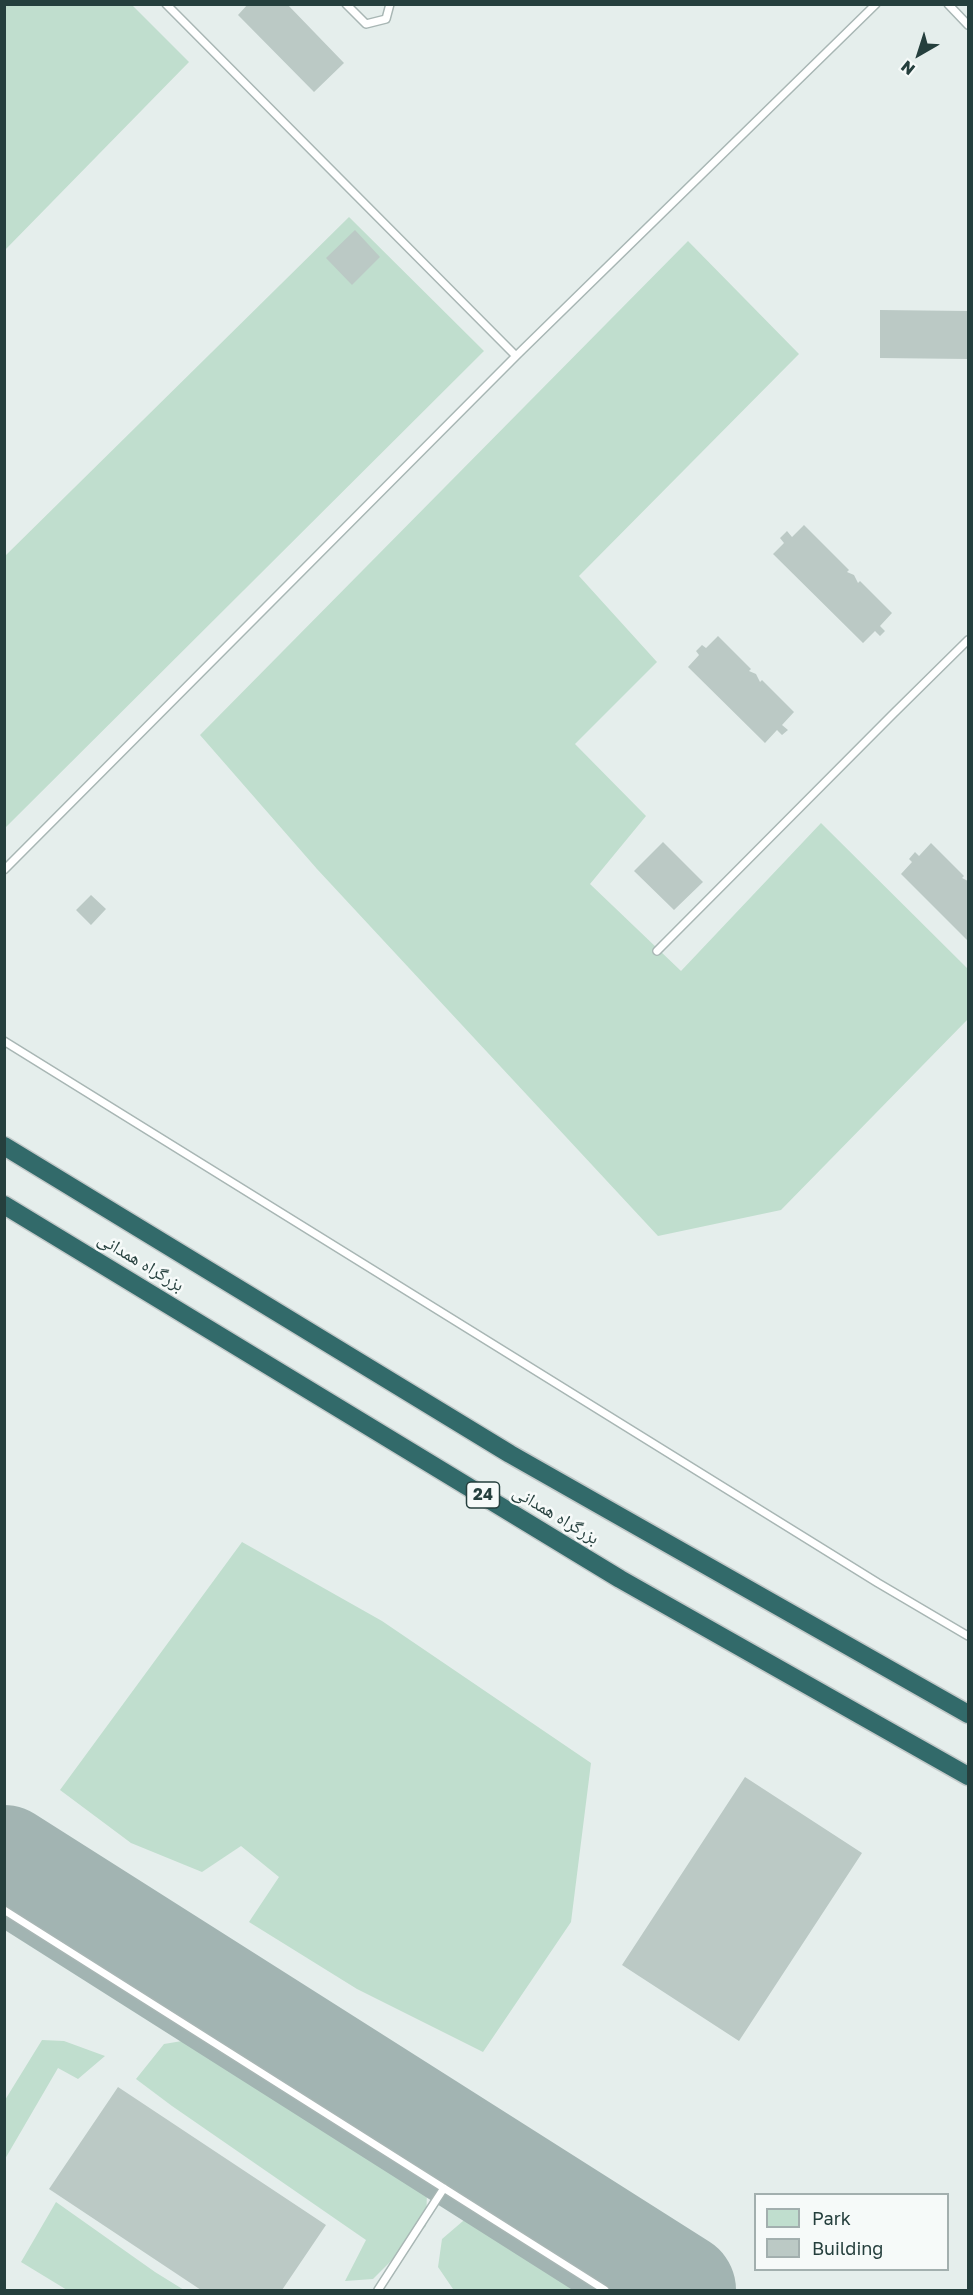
<!DOCTYPE html>
<html>
<head>
<meta charset="utf-8">
<style>
	body { margin:0 }
	#map { position:relative; width:973px; height:2295px; overflow:hidden; background:#e5eeec; font-family:"Golos Text",sans-serif }
	canvas { display:block }
	.frame { position:absolute; inset:0; border:6px solid #253f3d; pointer-events:none }
	.legend { position:absolute; left:754px; top:2193px; width:195px; height:78px; box-sizing:border-box; background:#f6faf9; border:2px solid #a2afae; margin:0; padding:8px 10px; list-style:none; font-size:18px; color:#253f3d }
	.legend li { display:flex; align-items:center; gap:12px; height:30px }
	.legend b { width:30px; border:2px solid #a2afae }
	.north { position:absolute; left:889px; top:24px; width:60px; height:60px; -webkit-text-stroke:4px #f6faf9; paint-order:stroke; rotate:219deg; font-size:16px; font-weight:700; line-height:24px; text-align:center; color:#253f3d }
	.north::after { content:''; display:block; margin:auto; width:21px; height:27px; background:#253f3d; clip-path:polygon(50% 0,100% 100%,50% 72%,0 100%) }
</style>
</head>
<body>
<div id="map">
<canvas width="973" height="2295"></canvas>
<div class="frame"></div>
<ul class="legend">
<li><b style="height:16px;background:#c0dece"></b>Park</li>
<li><b style="height:16px;background:#bbc9c5"></b>Building</li>
</ul>
<div class="north">N</div>
</div>
<script>
const context = document.querySelector('canvas').getContext('2d');
context.lineJoin = 'round';
function paint(path, color) {
  context.fillStyle = color;
  context.fill(path, 'evenodd');
}
function toPath(rows) {
  const path = new Path2D();
  for (const r of rows) {
    path.moveTo(r[0], r[1]);
    for (let i = 2; i < r.length; i += 2) path.lineTo(r[i], r[i + 1]);
  }
  return path;
}
function strokePath(path, color, width, dash) {
  context.strokeStyle = color;
  context.lineWidth = width;
  context.lineCap = dash ? 'butt' : 'round';
  context.setLineDash(dash || []);
  context.stroke(path);
}
function label(font, color, halo, rows, align = 'center') {
  context.font = font + ' "Golos Text","Noto Naskh Arabic",sans-serif';
  context.lineWidth = 5;
  context.setLineDash([]);
  context.textBaseline = 'middle';
  context.strokeStyle = halo;
  context.fillStyle = color;
  for (const [text, x, y, turn = 0] of rows) {
    context.save();
    context.translate(x, y);
    context.rotate((+turn || 0) * Math.PI / 180);
    context.textAlign = isNaN(turn) ? turn : align;
    if (halo) context.strokeText(text, 0, 0);
    context.fillText(text, 0, 0);
    context.restore();
  }
}
const green = toPath([
	[5,4,132,5,189,62,5,250],
	[349,217,484,351,5,828,5,556],
	[688,241,799,354,579,576,657,662,575,744,646,816,590,884,681,971,821,823,968,969,968,1019,781,1210,658,1236,317,869,200,735],
	[242,1542,382,1621,591,1763,571,1922,483,2052,357,1989,249,1922,279,1877,241,1846,202,1872,131,1843,60,1790],
	[42,2040,64,2041,105,2056,78,2079,58,2068,5,2159,5,2100],
	[188,2040,427,2191,426,2226,373,2279,345,2281,366,2240,172,2106,136,2079,164,2044],
	[56,2202,155,2272,184,2290,67,2290,21,2262],
	[483,2220,581,2278,585,2290,453,2289,438,2267,442,2239,463,2221]
]);
const runway = toPath([
	[4,1862,679,2290]
]);
const building = toPath([
	[248,4,287,4,344,63,314,92,238,15],
	[355,230,380,257,352,285,326,258],
	[880,310,968,311,968,359,880,358],
	[804,525,849,570,847,572,854,575,858,583,860,581,892,613,880,626,885,631,880,636,875,631,863,643,773,554,784,543,780,538,787,531,792,537],
	[718,636,751,669,749,671,756,674,760,682,762,680,794,712,782,725,788,730,782,735,777,730,765,743,688,667,699,655,696,651,702,645,706,648],
	[663,842,703,882,674,910,634,871],
	[931,843,964,876,962,878,968,881,968,941,901,874,912,862,909,859,915,852,919,856],
	[91,895,106,909,91,925,76,910],
	[745,1777,862,1853,739,2041,622,1965],
	[118,2087,326,2225,282,2290,201,2290,49,2189]
]);
const lane = toPath([
	[346,4,366,24,386,19,390,4],
	[948,4,968,25],
	[516,356,876,4],
	[4,870,516,356,166,4],
	[657,951,893,714,968,640],
	[4,1041,878,1583,968,1636],
	[4,1910,605,2290],
	[378,2290,444,2188]
]);
const highway = toPath([
	[4,1146,510,1454,968,1714],
	[4,1205,620,1579,968,1776]
]);
const shields = [
	[483,1495,33]
];
const shieldNames = [
	["24",483,1495]
];
const streetNames = [
	["بزرگراه همدانی",141,1262,31],
	["بزرگراه همدانی",556,1515,31]
];
paint(green, '#c0dece');
strokePath(runway, '#a2b4b2', 114);
paint(building, '#bbc9c5');
strokePath(lane, '#a8b6b4', 10);
strokePath(highway, '#c2c9c9', 21);
strokePath(lane, '#fff', 7);
strokePath(highway, '#326a6a', 18);
for (const [x, y, w] of shields) {
  const box = new Path2D();
  box.roundRect(x - w / 2, y - 13, w, 26, 4.5);
  context.fillStyle = '#f6faf9';
  context.fill(box);
  strokePath(box, '#253f3d', 1.5);
}
label('bold 16px', '#253f3d', null, shieldNames);
label('18px', '#253f3d', '#f6faf9', streetNames);
</script>
</body>
</html>
